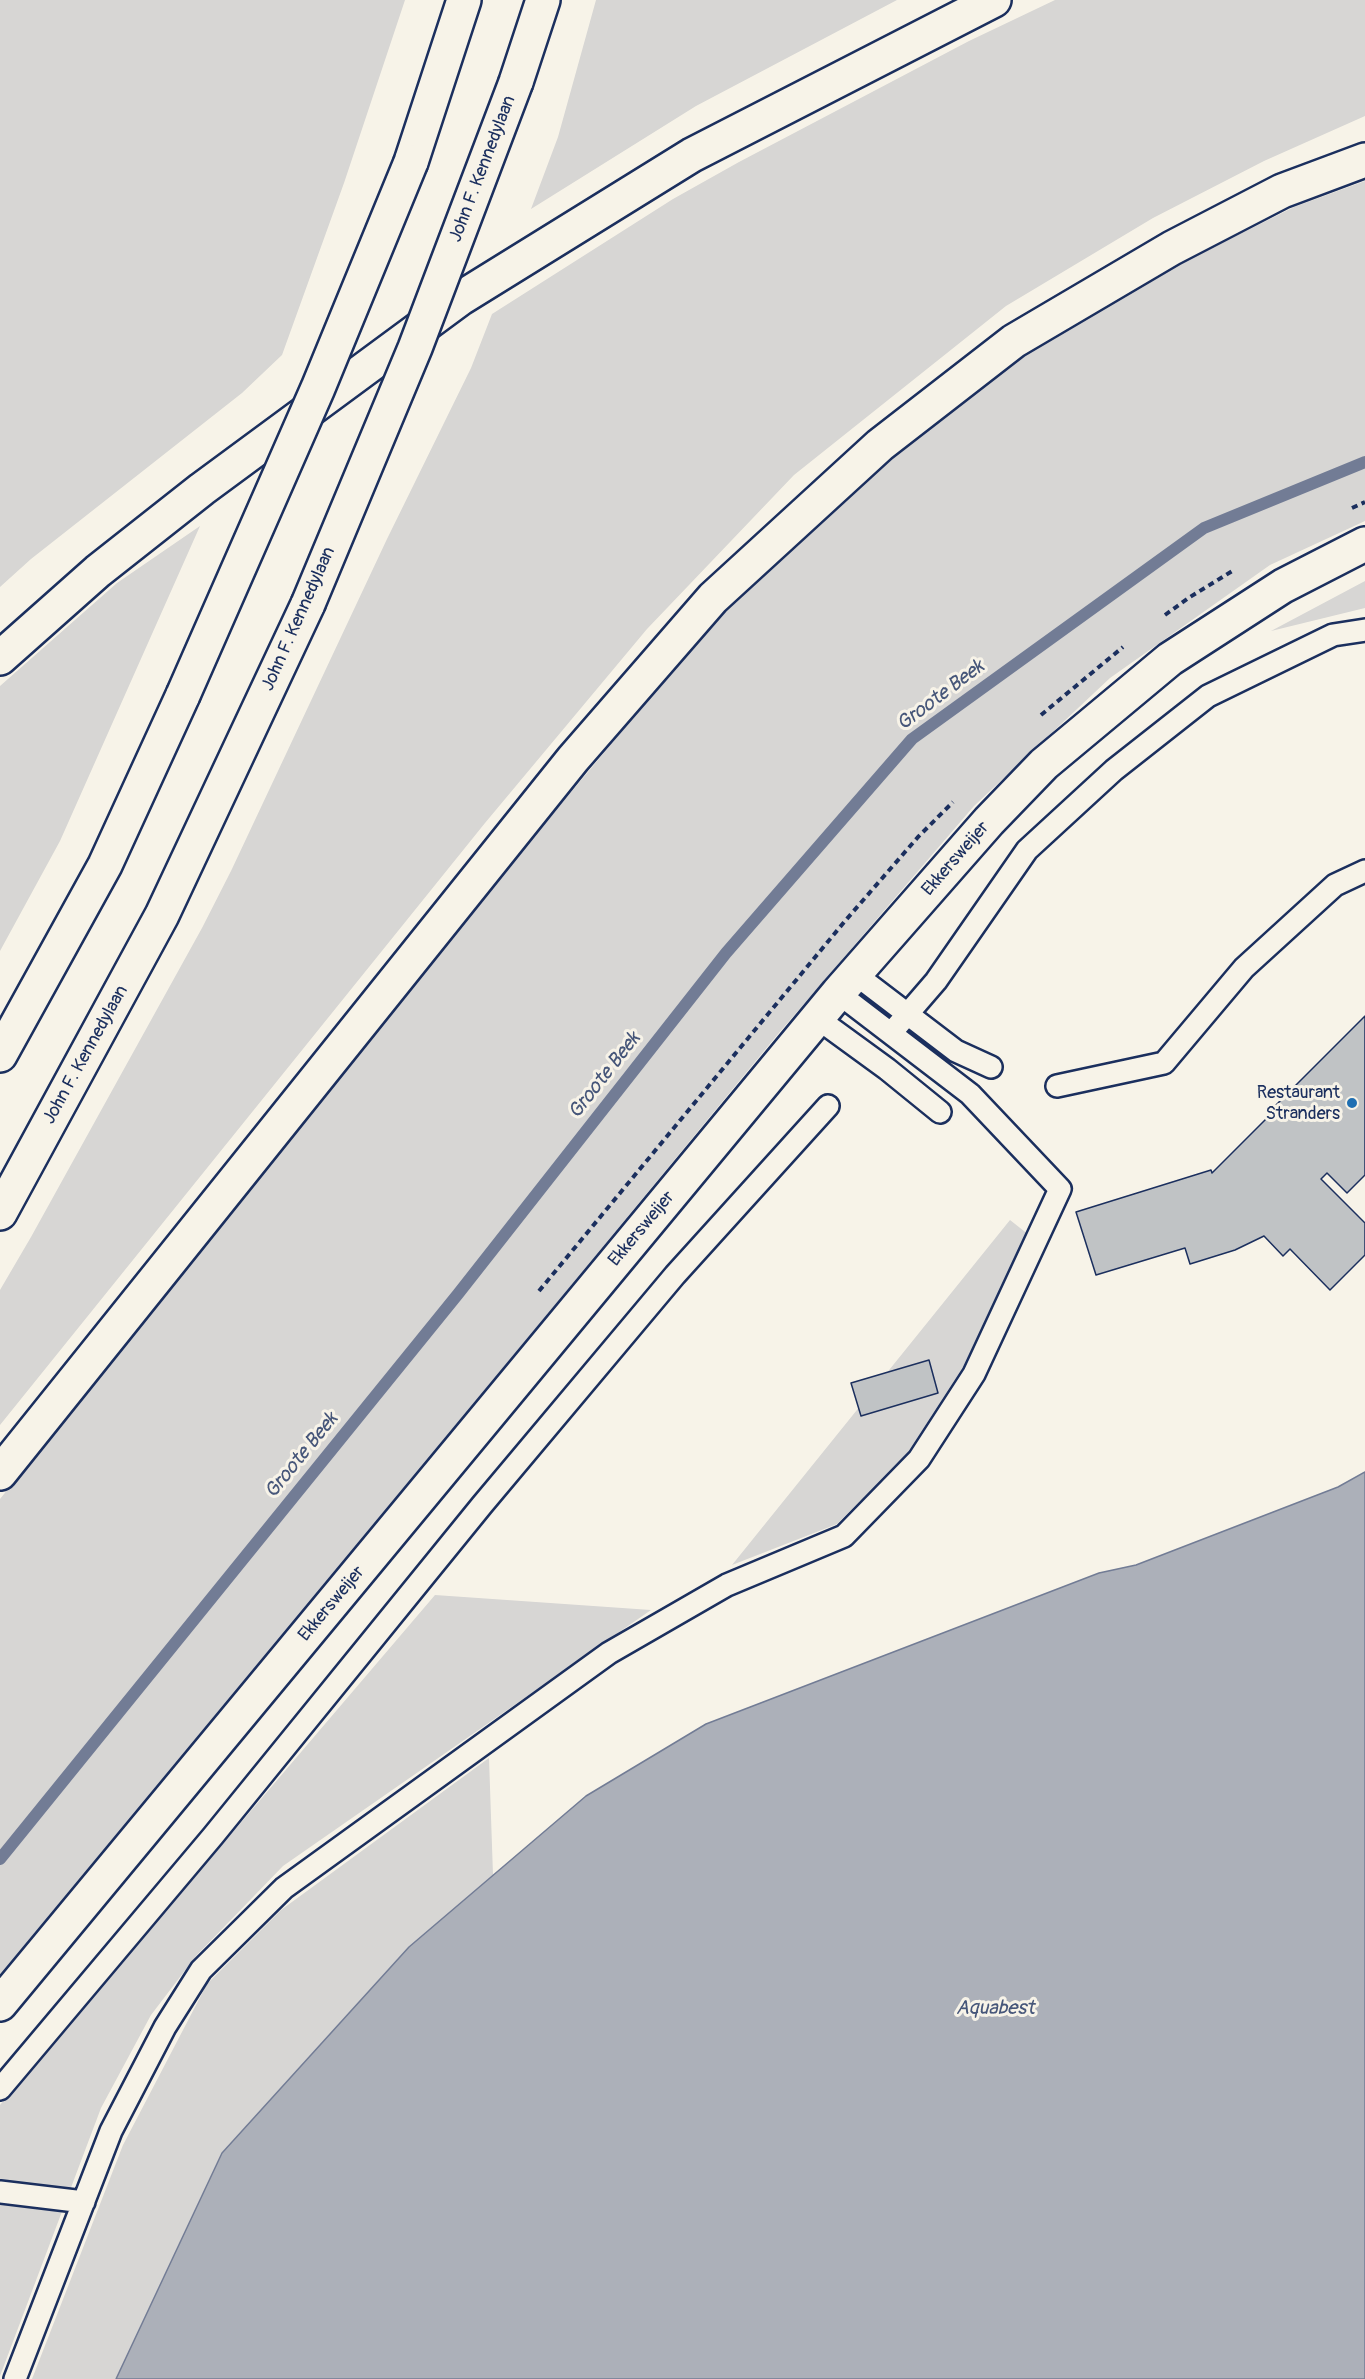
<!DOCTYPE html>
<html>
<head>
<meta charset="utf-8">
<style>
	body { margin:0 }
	canvas { display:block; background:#f7f3e8 }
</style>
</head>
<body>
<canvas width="1365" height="2379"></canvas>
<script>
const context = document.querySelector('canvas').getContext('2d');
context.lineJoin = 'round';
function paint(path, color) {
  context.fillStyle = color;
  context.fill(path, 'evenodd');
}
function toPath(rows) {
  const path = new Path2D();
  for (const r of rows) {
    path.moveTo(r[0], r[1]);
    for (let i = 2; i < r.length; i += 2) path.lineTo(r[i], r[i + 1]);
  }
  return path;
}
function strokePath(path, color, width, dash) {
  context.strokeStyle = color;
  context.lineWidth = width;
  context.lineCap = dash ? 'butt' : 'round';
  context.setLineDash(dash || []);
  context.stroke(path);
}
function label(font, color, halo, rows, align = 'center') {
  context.font = font + ' Pangolin,sans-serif';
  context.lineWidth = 6;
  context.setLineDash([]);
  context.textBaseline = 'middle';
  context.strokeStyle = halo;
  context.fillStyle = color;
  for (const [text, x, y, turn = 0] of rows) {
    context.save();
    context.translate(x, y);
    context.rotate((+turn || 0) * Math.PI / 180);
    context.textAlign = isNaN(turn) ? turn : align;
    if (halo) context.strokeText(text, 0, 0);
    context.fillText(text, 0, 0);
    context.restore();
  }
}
const green = toPath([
	[0,0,405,0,344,183,282,355,242,393,31,559,0,587],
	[596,0,897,0,696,106,531,209,558,137],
	[1055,0,1365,0,1365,116,1264,161,1153,218,1006,306,794,475,647,629,485,823,0,1425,0,1290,31,1237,202,928,231,871,387,539,471,368,492,314,673,199,739,162,969,41],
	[1365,181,1365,521,1270,565,1110,678,974,806,778,1034,0,1979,0,1499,454,932,726,607,891,460,1025,355,1180,264,1294,207],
	[200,526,60,841,0,951,0,686,117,583],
	[1365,581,1365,608,1271,631],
	[1010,1220,1029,1235,963,1367,908,1452,837,1524,732,1565],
	[435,1595,651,1610,283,1866,196,1956,151,2015,101,2108,0,2376,0,2105],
	[489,1758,493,1875,409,1947,222,2152,116,2379,32,2379,123,2145,207,1984,281,1910]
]);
const water = toPath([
	[1365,1472,1365,2379,116,2379,222,2153,409,1947,586,1796,706,1724,1099,1573,1136,1565,1338,1487,1365,1472]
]);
const stream = toPath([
	[0,1859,458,1294,726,953,912,739,1204,528,1365,462]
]);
const building = toPath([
	[1365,1016,1365,1175,1347,1193,1327,1173,1321,1179,1365,1223,1365,1255,1330,1290,1290,1249,1283,1256,1264,1236,1235,1250,1190,1264,1185,1248,1096,1275,1076,1212,1211,1170,1212,1173,1270,1115,1268,1113,1365,1016],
	[929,1360,938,1393,861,1416,851,1383,929,1360]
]);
const path = toPath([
	[1352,508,1365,502],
	[1165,615,1190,597,1234,570],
	[1041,715,1123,647],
	[539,1291,845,921,918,837,953,802]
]);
const service = toPath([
	[855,974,956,1051,991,1067],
	[817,1018,887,1069,940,1112],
	[892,1032,936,981,1027,850,1114,770,1208,696,1333,635,1365,630],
	[1057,1086,1164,1063,1244,968,1335,885,1365,871],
	[0,2089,213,1836,482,1505,675,1275,828,1106],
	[0,2192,84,2202],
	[15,2379,111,2131,165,2027,201,1970,284,1888,609,1653,727,1585,844,1536,919,1459,974,1374,1060,1189,970,1094,838,993]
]);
const minor = toPath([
	[0,2004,838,993,989,821,1044,764,1170,659,1283,586,1365,544]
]);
const motorway = toPath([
	[516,82,543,0],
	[411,162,464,0],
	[0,658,98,571,202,489,461,298,692,155,994,0],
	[0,1055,105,865,183,695],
	[0,1213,162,915,308,604],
	[0,1473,573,759,713,598,880,445,1014,341,1172,248,1282,191,1365,160]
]);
const motorwayBridge = toPath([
	[308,604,415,348,516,82],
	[183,695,318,388,411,162]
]);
const markers = [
	[1352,1103,6,"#1f6fb2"]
];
const streetNames = [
	["John F. Kennedylaan",483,169,-69],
	["John F. Kennedylaan",299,619,-66],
	["Ekkersweijer",956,859,-49],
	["John F. Kennedylaan",86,1055,-61],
	["Ekkersweijer",642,1229,-50],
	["Ekkersweijer",332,1604,-50]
];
const poiNames = [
	["Restaurant",1340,1093],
	["Stranders",1340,1114]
];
const waterNames = [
	["Groote Beek",941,696,-37],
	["Groote Beek",605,1076,-52],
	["Groote Beek",302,1456,-51],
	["Aquabest",995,2009]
];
paint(green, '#d7d6d4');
paint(water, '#acb0b9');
strokePath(water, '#727c95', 1.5);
strokePath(stream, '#727c95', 12);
paint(building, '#c0c3c5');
strokePath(building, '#1b2f5e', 1.5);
strokePath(service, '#1b2f5e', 26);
strokePath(minor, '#1b2f5e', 38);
strokePath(motorway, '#1b2f5e', 38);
strokePath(path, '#1b2f5e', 4, [6, 4.5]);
strokePath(service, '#f7f3e8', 21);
strokePath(minor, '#f7f3e8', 33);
strokePath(motorway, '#f7f3e8', 33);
strokePath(motorwayBridge, '#1b2f5e', 38, []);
strokePath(motorwayBridge, '#f7f3e8', 33);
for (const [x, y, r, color] of markers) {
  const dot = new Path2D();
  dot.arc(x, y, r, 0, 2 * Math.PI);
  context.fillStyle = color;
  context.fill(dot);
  strokePath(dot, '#f7f3e8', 2);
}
label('18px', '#1b2f5e', '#f7f3e8', streetNames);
label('18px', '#1b2f5e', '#f7f3e8', poiNames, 'right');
label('italic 20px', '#465679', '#f7f3e8', waterNames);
</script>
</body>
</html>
